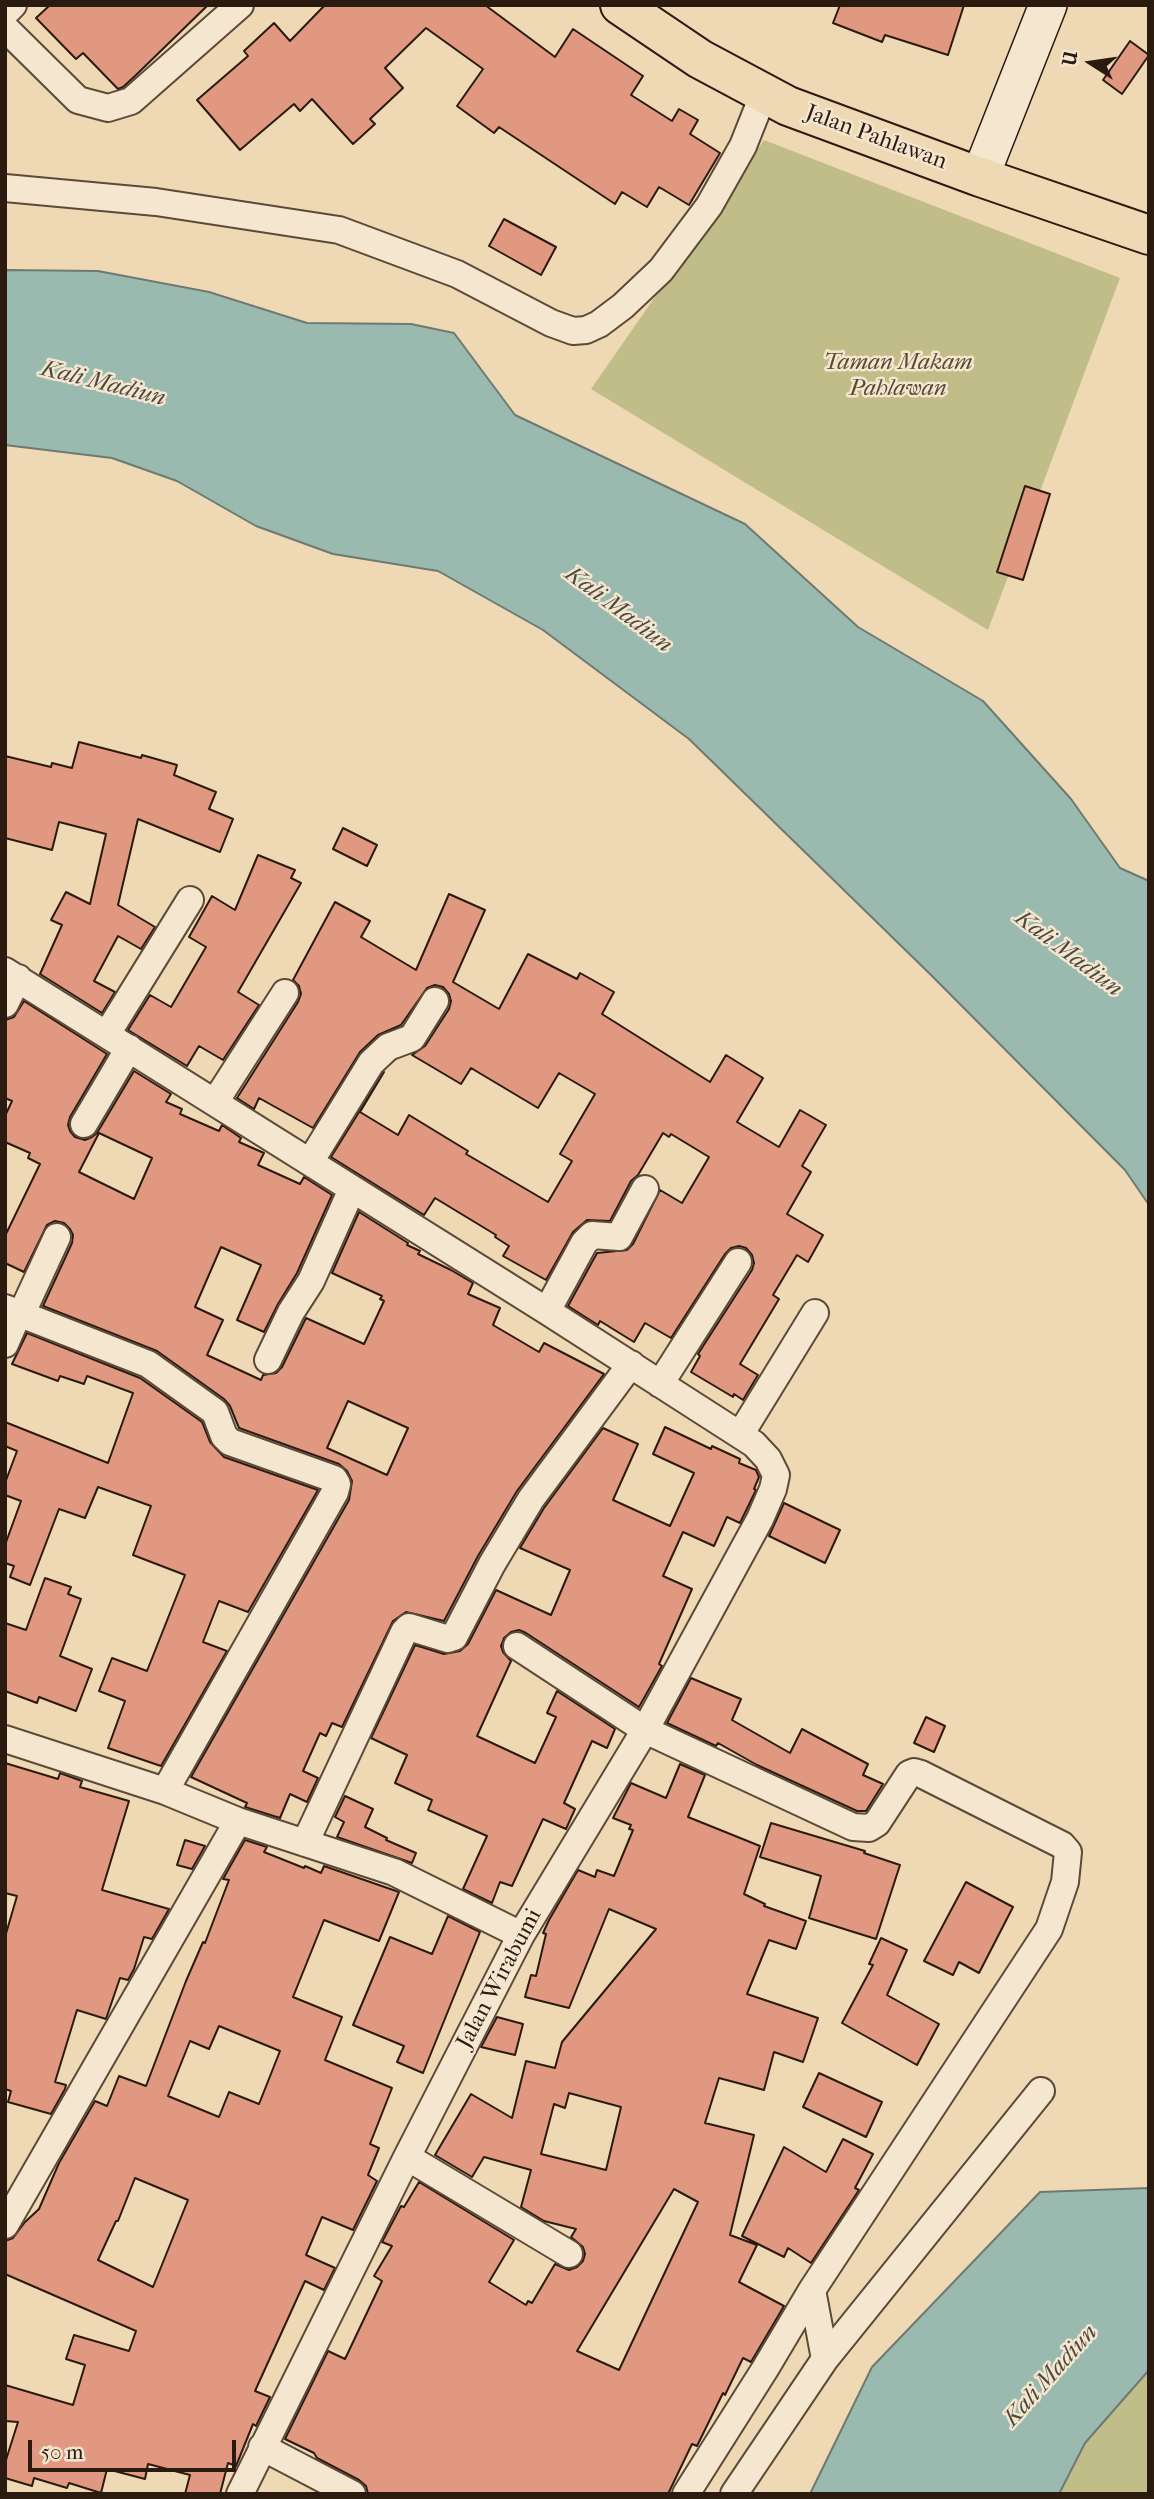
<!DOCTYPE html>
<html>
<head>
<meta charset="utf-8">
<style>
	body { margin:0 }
	#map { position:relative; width:1154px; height:2499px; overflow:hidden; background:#efd9b5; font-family:"IM FELL French Canon",serif }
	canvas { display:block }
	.frame { position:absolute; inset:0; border:7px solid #2b1a10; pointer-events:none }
	.north { position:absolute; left:1056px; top:28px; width:70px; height:70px; -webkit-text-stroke:5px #f5e6cf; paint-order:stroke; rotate:282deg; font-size:19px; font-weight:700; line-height:28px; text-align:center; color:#2b1a10 }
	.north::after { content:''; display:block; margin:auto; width:24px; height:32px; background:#2b1a10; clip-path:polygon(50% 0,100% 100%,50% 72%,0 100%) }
	.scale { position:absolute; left:28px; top:2440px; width:208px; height:32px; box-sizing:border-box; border:4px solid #2b1a10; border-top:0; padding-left:9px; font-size:21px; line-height:24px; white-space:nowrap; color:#2b1a10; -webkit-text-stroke:5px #f5e6cf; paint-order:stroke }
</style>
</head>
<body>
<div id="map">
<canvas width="1154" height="2499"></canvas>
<div class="frame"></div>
<div class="north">U</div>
<div class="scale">50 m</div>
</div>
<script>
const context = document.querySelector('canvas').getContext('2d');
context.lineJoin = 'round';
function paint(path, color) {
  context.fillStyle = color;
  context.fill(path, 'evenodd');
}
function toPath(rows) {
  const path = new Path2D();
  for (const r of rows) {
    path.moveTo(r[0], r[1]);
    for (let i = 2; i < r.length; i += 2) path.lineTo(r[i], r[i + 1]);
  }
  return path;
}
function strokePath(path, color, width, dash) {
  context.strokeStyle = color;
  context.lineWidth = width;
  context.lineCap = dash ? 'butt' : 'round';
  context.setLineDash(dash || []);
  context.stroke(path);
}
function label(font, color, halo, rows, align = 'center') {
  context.font = font + ' "IM FELL French Canon",serif';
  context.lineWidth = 5;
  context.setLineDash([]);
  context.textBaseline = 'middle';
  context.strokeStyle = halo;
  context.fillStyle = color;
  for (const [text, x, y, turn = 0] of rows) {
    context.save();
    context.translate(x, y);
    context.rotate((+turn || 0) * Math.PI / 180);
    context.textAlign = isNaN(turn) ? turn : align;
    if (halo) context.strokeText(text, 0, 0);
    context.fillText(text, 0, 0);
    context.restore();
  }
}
const green = toPath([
	[764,140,1120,278,988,630,591,389],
	[1149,2370,1149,2494,1059,2494,1085,2443]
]);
const water = toPath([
	[5,270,98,271,209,292,307,323,411,324,454,333,515,415,745,524,858,627,983,701,1071,799,1120,868,1149,881,1149,1205,1125,1170,930,974,689,739,543,630,438,571,333,554,256,526,177,481,112,458,5,445,5,270],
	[1149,2188,1149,2370,1085,2443,1059,2494,810,2494,872,2367,1040,2192,1149,2188]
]);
const building = toPath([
	[50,5,208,5,135,76,123,87,118,89,83,53,76,59,36,18,50,5],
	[325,5,485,5,555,57,573,29,643,76,631,95,672,121,679,109,698,120,690,134,720,153,689,205,659,187,647,207,622,192,615,204,499,127,494,133,457,106,483,69,426,28,385,68,403,88,370,119,375,124,353,144,312,99,300,111,294,104,240,150,197,100,248,56,244,51,274,23,290,41,325,5],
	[840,5,964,5,948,55,885,35,882,42,833,23,840,5],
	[1130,41,1149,55,1122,94,1103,80,1130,41],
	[504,219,556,247,541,275,489,246,504,219],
	[1025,486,1050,494,1023,580,997,572,1025,486],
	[79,742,141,758,142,755,177,765,174,775,216,792,209,809,233,819,220,852,138,819,118,905,155,927,141,949,118,936,94,981,115,992,102,1013,40,974,62,925,51,920,66,892,90,904,106,834,59,822,52,850,5,838,5,756,51,767,52,763,72,768,79,742],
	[343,828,377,845,367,866,333,849,343,828],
	[258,855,295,870,291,878,301,883,238,992,259,1005,223,1060,199,1046,187,1066,128,1030,150,995,171,1007,206,947,189,937,212,896,235,910,258,855],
	[449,894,485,910,453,982,499,1009,528,954,577,979,580,973,614,992,602,1014,710,1082,726,1055,763,1078,737,1122,779,1147,800,1110,826,1125,802,1166,811,1172,787,1214,823,1235,808,1262,797,1255,773,1295,779,1299,740,1364,758,1375,743,1400,734,1394,733,1397,691,1372,700,1356,698,1354,752,1270,754,1263,752,1255,746,1248,739,1246,731,1248,725,1254,671,1338,645,1323,634,1342,600,1321,598,1325,568,1306,597,1253,627,1250,633,1244,660,1190,682,1203,709,1157,671,1134,669,1137,663,1133,638,1175,631,1181,610,1221,587,1220,573,1232,546,1280,503,1256,509,1246,495,1237,496,1235,435,1198,424,1215,331,1157,384,1072,360,1112,398,1135,409,1115,468,1151,466,1154,548,1202,572,1161,560,1154,595,1094,559,1073,538,1108,471,1068,461,1084,412,1055,425,1046,449,1009,451,1001,449,994,443,987,435,985,427,988,401,1025,378,1035,360,1052,313,1128,259,1098,254,1109,237,1098,298,1002,301,994,299,986,293,980,335,902,370,921,361,937,416,970,449,894],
	[24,1001,107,1054,70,1117,68,1125,70,1131,75,1137,85,1140,92,1137,97,1133,134,1071,171,1094,166,1102,182,1109,180,1114,219,1131,222,1125,241,1138,239,1142,264,1153,258,1165,300,1184,304,1177,332,1195,297,1273,278,1304,264,1332,237,1320,261,1265,221,1247,195,1307,223,1320,207,1355,261,1380,263,1375,276,1373,282,1367,306,1318,364,1344,384,1301,380,1299,382,1296,332,1273,359,1212,408,1243,407,1245,420,1251,418,1254,451,1270,473,1283,468,1294,500,1308,493,1325,539,1352,544,1343,604,1374,517,1491,478,1556,444,1621,406,1612,393,1621,342,1727,332,1723,326,1736,320,1733,303,1771,318,1778,307,1802,290,1794,280,1818,245,1807,247,1803,191,1777,349,1500,352,1481,347,1471,339,1464,239,1428,230,1406,224,1399,157,1351,43,1306,72,1243,73,1235,70,1229,64,1223,55,1221,47,1225,24,1272,5,1263,5,1236,40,1164,28,1158,30,1153,5,1142,5,1116,12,1101,5,1098,5,1020,14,1017,24,1001],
	[99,1133,152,1158,134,1199,79,1172,99,1133],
	[348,1401,408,1428,387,1475,327,1448,348,1401],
	[27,1333,140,1378,202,1422,210,1442,224,1457,318,1490,248,1612,219,1601,203,1642,227,1651,161,1766,108,1748,125,1701,99,1691,112,1658,147,1671,185,1575,133,1555,151,1506,98,1487,85,1518,59,1509,30,1585,10,1577,14,1566,5,1563,5,1545,21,1501,5,1495,5,1483,17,1451,5,1446,5,1422,108,1463,133,1393,87,1376,84,1384,60,1376,58,1381,12,1364,27,1333],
	[665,1427,711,1449,712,1446,740,1459,739,1463,756,1470,759,1477,754,1489,756,1490,740,1523,727,1517,714,1546,683,1532,663,1576,692,1589,659,1664,662,1666,639,1707,526,1633,519,1630,511,1632,504,1638,501,1646,503,1652,511,1661,477,1736,535,1763,556,1717,547,1713,557,1691,615,1729,607,1748,592,1741,564,1803,575,1809,566,1829,543,1819,512,1886,500,1882,492,1903,463,1889,487,1836,428,1810,432,1800,395,1783,407,1755,371,1738,415,1645,444,1654,460,1651,468,1644,496,1590,551,1615,570,1570,520,1548,544,1508,603,1428,638,1444,613,1500,670,1526,694,1473,653,1454,665,1427],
	[784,1503,840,1530,825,1563,769,1536,784,1503],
	[45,1578,71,1587,68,1594,81,1599,60,1656,92,1669,76,1711,39,1697,37,1703,5,1691,5,1623,26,1630,45,1578],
	[691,1678,741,1699,732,1720,790,1753,802,1729,868,1764,863,1775,883,1784,866,1811,857,1811,757,1765,718,1743,716,1746,667,1723,691,1678],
	[926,1717,945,1726,934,1752,914,1743,926,1717],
	[5,1763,58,1779,60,1773,82,1781,80,1787,129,1801,102,1890,169,1909,152,1939,144,1937,134,1969,128,1980,120,1978,106,2019,77,2010,55,2082,66,2085,65,2089,51,2114,8,2102,11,2091,5,2089,5,1937,17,1896,5,1893,5,1763],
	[680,1764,705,1775,688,1817,760,1846,744,1894,765,1904,764,1906,806,1921,796,1949,769,1940,747,1994,818,2018,803,2062,774,2052,764,2090,719,2078,705,2123,754,2135,730,2235,757,2245,739,2282,784,2306,751,2362,743,2358,725,2395,723,2393,697,2446,692,2444,668,2494,368,2494,366,2486,359,2480,317,2458,314,2453,285,2439,328,2351,345,2359,382,2281,374,2276,392,2246,382,2242,401,2206,404,2207,419,2182,514,2240,489,2282,526,2305,528,2301,532,2303,555,2264,569,2270,577,2267,583,2261,585,2254,583,2247,571,2237,576,2229,544,2221,521,2207,531,2170,484,2157,472,2177,435,2155,471,2094,512,2118,526,2061,555,2068,562,2042,656,1929,609,1909,569,2008,525,1997,531,1975,536,1976,546,1934,543,1933,549,1920,578,1870,595,1877,597,1870,614,1876,633,1830,629,1829,631,1825,613,1818,631,1783,666,1798,680,1764],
	[569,2093,621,2107,606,2170,541,2154,554,2104,565,2108,569,2093],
	[674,2189,698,2202,619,2370,577,2351,674,2189],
	[345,1796,373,1809,365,1827,387,1838,386,1840,416,1853,412,1863,337,1837,344,1822,335,1817,345,1796],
	[771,1823,865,1851,864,1853,900,1865,876,1939,809,1918,821,1876,760,1857,771,1823],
	[185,1840,205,1846,192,1869,177,1865,185,1840],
	[245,1840,267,1847,264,1852,304,1868,305,1866,321,1873,324,1866,399,1892,379,1941,324,1920,293,1997,342,2017,325,2060,392,2088,370,2144,379,2148,368,2175,377,2181,353,2230,322,2217,306,2255,335,2268,324,2290,305,2281,255,2391,270,2397,256,2426,253,2424,236,2466,228,2463,220,2494,185,2494,190,2475,148,2464,145,2479,107,2469,101,2493,69,2483,67,2488,34,2478,32,2486,5,2478,5,2463,18,2422,5,2421,5,2385,73,2405,85,2365,66,2359,74,2335,129,2351,136,2331,5,2274,5,2241,13,2238,25,2222,39,2209,59,2163,95,2101,107,2106,119,2076,146,2086,186,1981,203,1942,205,1943,229,1880,223,1879,245,1840],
	[219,2026,280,2051,259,2104,229,2092,219,2117,168,2096,190,2041,209,2049,219,2026],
	[135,2178,188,2200,153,2287,98,2260,116,2221,118,2221,135,2178],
	[966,1882,1013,1907,979,1973,959,1962,953,1975,924,1961,966,1882],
	[448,1916,480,1932,423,2073,397,2062,404,2046,353,2025,390,1937,432,1954,448,1916],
	[881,1938,907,1950,887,1995,939,2024,917,2065,842,2023,873,1965,869,1964,881,1938],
	[497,2017,523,2024,515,2055,481,2047,497,2017],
	[819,2073,882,2102,866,2137,803,2107,819,2073],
	[843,2139,873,2154,855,2188,859,2190,811,2263,788,2248,784,2257,742,2236,784,2147,826,2172,843,2139]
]);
const street = toPath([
	[5,13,13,5],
	[5,28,78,100,108,108,131,101,240,5],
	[5,188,156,202,339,230,457,274,551,323,573,331,586,330,599,324,623,306,661,270,709,206,743,146,764,93],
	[5,971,547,1311,754,1444,768,1459,776,1475,773,1489,760,1519,645,1730,521,1935,407,2157,240,2494],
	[5,1004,18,978],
	[107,1034,190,900],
	[215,1102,285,993],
	[84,1124,129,1048],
	[310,1162,371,1063,388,1047,412,1038,435,1001],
	[5,1308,148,1364,215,1412,224,1436,230,1442,334,1479,337,1484,335,1492,165,1791],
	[547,1311,584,1243,592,1235,619,1237,645,1189],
	[21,1315,57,1237],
	[5,1344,18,1314],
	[268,1360,291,1312,311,1281,352,1189],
	[660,1384,738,1262],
	[740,1435,815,1313],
	[517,1646,645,1730,853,1827,869,1828,877,1823,909,1774,914,1772,921,1774,1062,1845,1068,1852,1065,1882,1049,1929,812,2290,765,2369,686,2494],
	[5,1739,165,1791,238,1821,394,1872,521,1935],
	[305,1843,404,1632,409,1627,448,1639,454,1637,492,1564,531,1499,631,1364],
	[407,2157,569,2254],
	[5,2225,238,1821],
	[825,2359,1041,2091],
	[262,2447,352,2494],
	[734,2494,825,2359,812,2290]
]);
const secondary = toPath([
	[980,177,1048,5]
]);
const highway = toPath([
	[620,5,700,59,788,106,980,177,1149,235]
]);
const streetNames = [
	["Jalan Pahlawan",876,138,20],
	["Jalan Wirabumi",500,1979,-62]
];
const parkNames = [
	["Taman Makam",898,363],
	["Pahlawan",898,389]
];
const waterNames = [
	["Kali Madiun",103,384,14],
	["Kali Madiun",618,610,37],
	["Kali Madiun",1068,954,37],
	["Kali Madiun",1051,2376,-48]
];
paint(green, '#c0bd88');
paint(water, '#9abab0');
strokePath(water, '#6e7a70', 2);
paint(building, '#e19881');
strokePath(building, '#2b1a10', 2);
strokePath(street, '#5c4a39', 30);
strokePath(secondary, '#2b1a10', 40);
strokePath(highway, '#2b1a10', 42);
strokePath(street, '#f5e6cf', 26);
strokePath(secondary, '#f5e6cf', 37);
strokePath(highway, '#efd9b5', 38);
label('23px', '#2b1a10', '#f5e6cf', streetNames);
label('italic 23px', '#584b34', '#f5e6cf', parkNames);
label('italic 24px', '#4c4a40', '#f5e6cf', waterNames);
</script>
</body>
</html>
